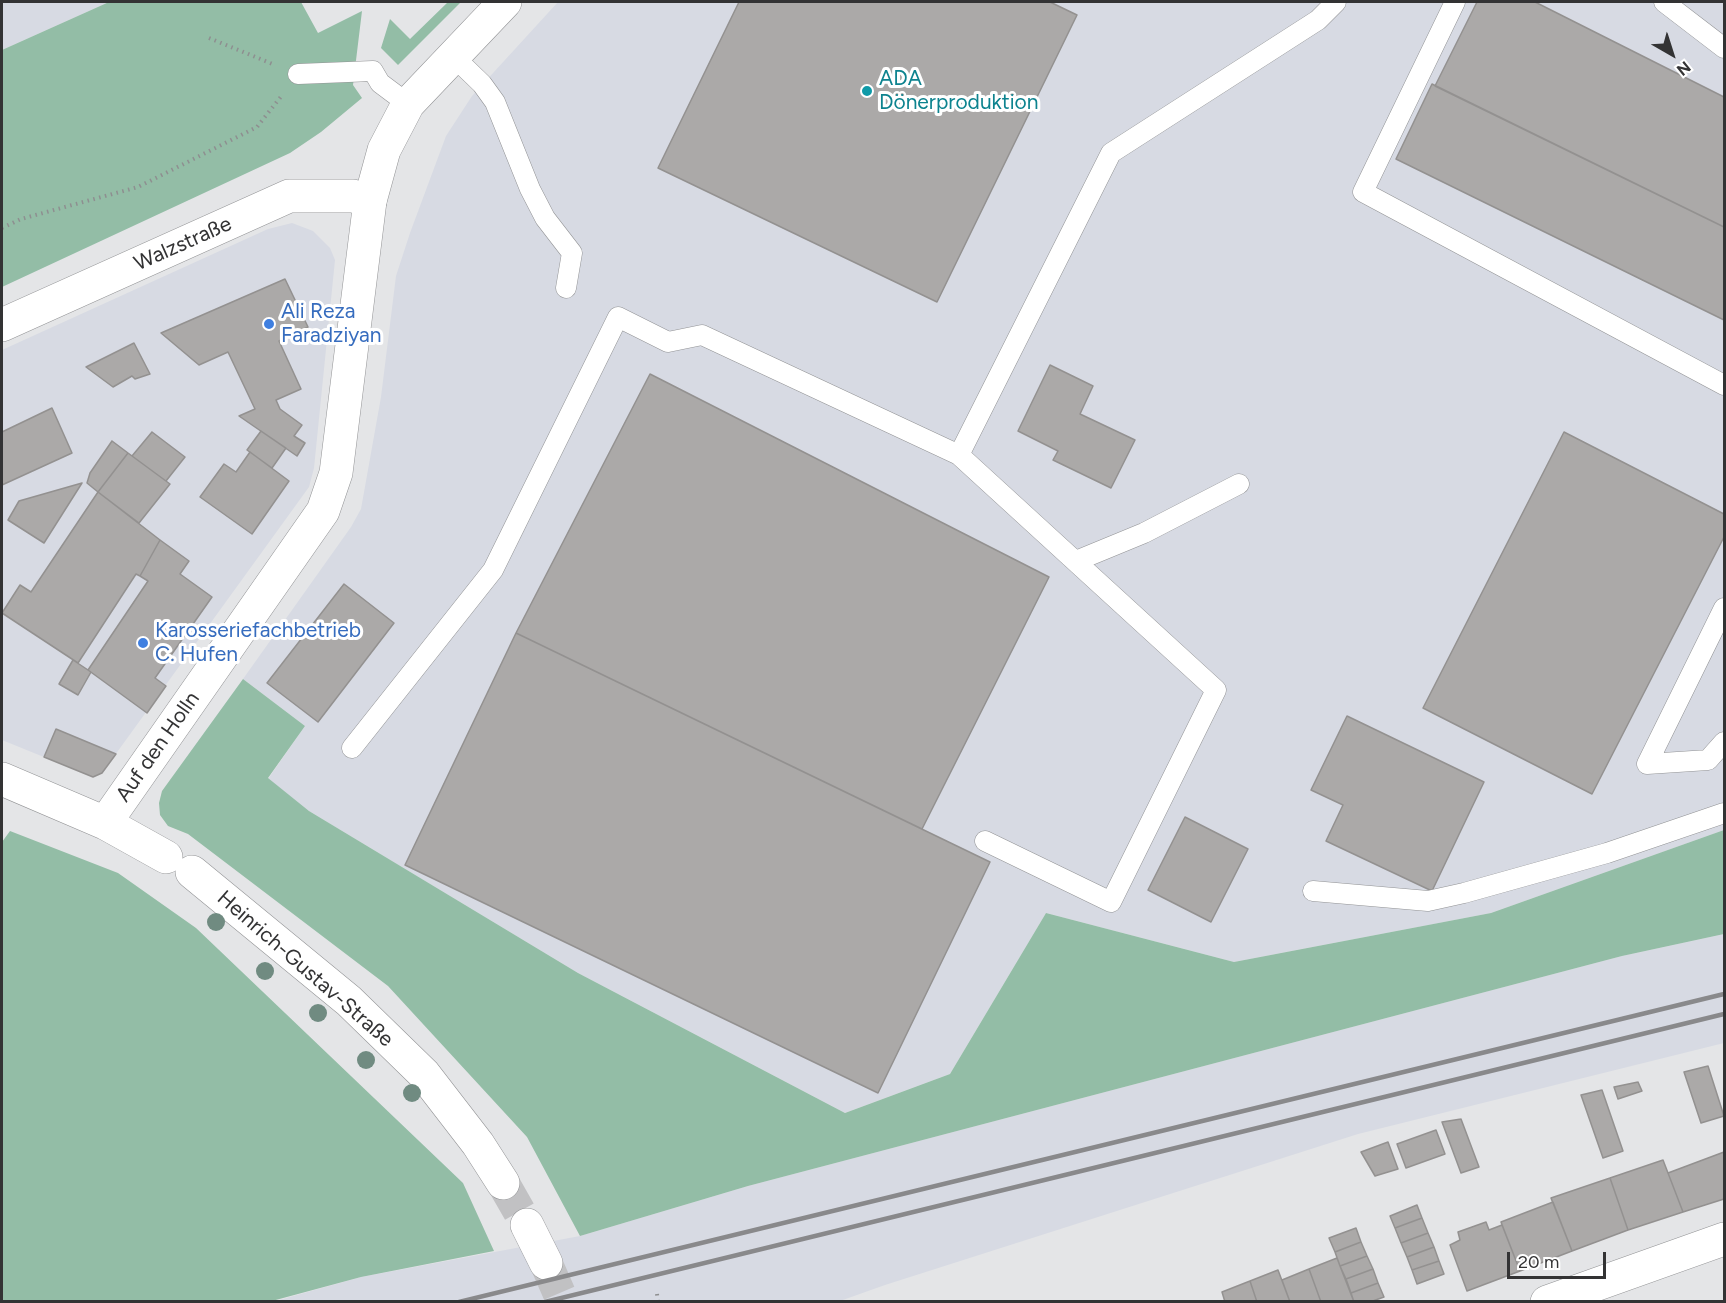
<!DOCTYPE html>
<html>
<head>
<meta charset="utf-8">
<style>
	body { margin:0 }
	#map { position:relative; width:1726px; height:1303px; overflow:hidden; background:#e4e5e7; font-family:Figtree,sans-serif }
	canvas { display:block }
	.frame { position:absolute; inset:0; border:3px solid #333334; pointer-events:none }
	.north { position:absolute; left:1642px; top:24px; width:60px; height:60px; -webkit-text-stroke:4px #fff; paint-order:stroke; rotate:141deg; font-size:16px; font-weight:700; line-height:24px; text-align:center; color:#333334 }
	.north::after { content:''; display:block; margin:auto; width:21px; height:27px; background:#333334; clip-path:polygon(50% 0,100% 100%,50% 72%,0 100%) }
	.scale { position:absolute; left:1507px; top:1252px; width:99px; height:27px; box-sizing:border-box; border:3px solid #333334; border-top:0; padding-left:8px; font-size:18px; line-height:21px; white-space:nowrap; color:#333334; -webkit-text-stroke:4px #fff; paint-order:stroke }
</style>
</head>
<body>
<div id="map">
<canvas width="1726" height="1303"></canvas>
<div class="frame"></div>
<div class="north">N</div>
<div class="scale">20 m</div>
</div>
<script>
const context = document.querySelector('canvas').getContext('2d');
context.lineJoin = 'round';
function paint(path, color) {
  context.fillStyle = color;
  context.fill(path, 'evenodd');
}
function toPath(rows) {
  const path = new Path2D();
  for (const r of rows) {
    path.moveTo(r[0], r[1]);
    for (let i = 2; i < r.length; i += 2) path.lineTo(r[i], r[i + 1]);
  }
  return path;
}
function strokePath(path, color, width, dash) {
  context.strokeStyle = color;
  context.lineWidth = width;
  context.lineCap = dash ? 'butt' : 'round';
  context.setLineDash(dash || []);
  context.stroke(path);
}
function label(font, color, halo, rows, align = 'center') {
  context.font = font + ' Figtree,sans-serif';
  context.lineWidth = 6;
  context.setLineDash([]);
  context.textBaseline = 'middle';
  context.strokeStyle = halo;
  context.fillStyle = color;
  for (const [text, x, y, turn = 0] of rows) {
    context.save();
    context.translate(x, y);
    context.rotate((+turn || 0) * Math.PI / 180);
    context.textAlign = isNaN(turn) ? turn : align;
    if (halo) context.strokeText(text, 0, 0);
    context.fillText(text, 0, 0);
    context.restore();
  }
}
const built = toPath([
	[2,2,109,2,2,50],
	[558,2,1724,2,1724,830,1491,913,1234,962,1046,913,950,1074,845,1113,578,973,309,811,268,779,305,726,243,679,351,527,361,509,381,397,396,276,410,233,446,136,472,96],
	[292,223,313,231,330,248,335,260,314,468,309,487,102,773,93,777,2,740,2,350,268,229],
	[1724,934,1724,1043,1358,1134,885,1285,840,1301,272,1302,361,1277,580,1236,748,1186,1622,956]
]);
const green = toPath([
	[109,2,301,2,318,33,362,11,353,85,362,98,321,132,290,153,2,287,2,50],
	[448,2,461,2,398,65,381,48,390,19,410,39],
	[243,679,305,726,268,778,309,811,578,973,845,1113,950,1074,1046,913,1234,962,1491,913,1724,830,1724,934,1622,956,748,1186,580,1236,527,1137,388,986,188,834,168,826,160,815,159,803,162,791],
	[10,831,118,873,196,928,463,1183,494,1251,361,1277,272,1301,2,1301,2,842]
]);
const building = toPath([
	[739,2,1050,2,1077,15,937,302,658,168,739,2],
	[1477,2,1535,2,1724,97,1724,227,1435,86,1477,2],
	[1432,84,1724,227,1724,320,1396,159,1432,84],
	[285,279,308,327,279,341,301,389,276,400,280,409,302,425,294,436,305,443,297,456,239,416,255,409,228,352,199,365,161,333,285,279],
	[134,343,150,374,135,379,132,376,113,387,86,367,134,343],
	[1050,365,1093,386,1080,414,1135,440,1111,488,1053,460,1058,451,1018,431,1050,365],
	[650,374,1049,577,922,829,516,633,650,374],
	[52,408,72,453,2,485,2,432,52,408],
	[261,431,286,448,272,468,247,450,261,431],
	[152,432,185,457,166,481,132,456,152,432],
	[1564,432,1724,514,1724,537,1592,794,1423,708,1564,432],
	[112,441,128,453,98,492,87,483,90,473,112,441],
	[250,452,289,481,252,534,200,497,224,464,236,472,250,452],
	[128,453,170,484,139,523,98,492,128,453],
	[82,483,44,543,8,520,19,501,82,483],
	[98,492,160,540,140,576,136,574,78,663,2,613,20,585,31,592,98,492],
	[160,540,189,561,180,574,212,597,155,678,166,686,147,713,88,670,148,581,140,576,160,540],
	[344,584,394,623,318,722,267,683,344,584],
	[516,633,990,862,878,1093,405,865,516,633],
	[73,660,91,672,78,695,59,684,73,660],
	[1347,716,1484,782,1432,891,1326,841,1343,805,1311,790,1347,716],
	[56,729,116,754,102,773,93,777,44,757,56,729],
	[1185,817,1248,849,1211,922,1148,890,1185,817],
	[1708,1066,1724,1116,1701,1123,1684,1072,1708,1066],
	[1638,1082,1642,1091,1618,1099,1614,1087,1638,1082],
	[1602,1090,1623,1151,1603,1158,1581,1095,1602,1090],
	[1461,1119,1479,1167,1461,1173,1442,1122,1461,1119],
	[1436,1130,1445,1154,1406,1168,1397,1144,1436,1130],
	[1388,1142,1398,1169,1375,1176,1361,1152,1388,1142],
	[1724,1152,1724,1199,1683,1212,1668,1173,1724,1152],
	[1663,1160,1683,1212,1628,1230,1610,1178,1663,1160],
	[1610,1178,1628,1230,1572,1251,1551,1198,1610,1178],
	[1553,1202,1572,1251,1520,1271,1501,1222,1553,1202],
	[1417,1205,1422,1218,1395,1228,1390,1216,1417,1205],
	[1422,1218,1428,1233,1401,1243,1395,1228,1422,1218],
	[1486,1222,1489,1230,1502,1225,1520,1271,1467,1291,1450,1245,1460,1240,1458,1232,1486,1222],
	[1356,1228,1361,1242,1335,1252,1329,1238,1356,1228],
	[1428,1233,1434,1247,1407,1257,1401,1243,1428,1233],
	[1361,1242,1367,1256,1340,1266,1335,1252,1361,1242],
	[1434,1247,1439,1261,1412,1270,1407,1257,1434,1247],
	[1367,1256,1373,1269,1346,1279,1340,1266,1367,1256],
	[1337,1258,1340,1266,1354,1302,1321,1302,1309,1269,1337,1258],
	[1439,1261,1444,1274,1417,1284,1412,1270,1439,1261],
	[1309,1269,1321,1302,1290,1302,1282,1280,1309,1269],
	[1373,1269,1378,1283,1351,1293,1346,1279,1373,1269],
	[1278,1270,1290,1302,1257,1302,1250,1281,1278,1270],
	[1250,1281,1257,1302,1225,1302,1222,1292,1250,1281],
	[1378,1283,1384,1297,1370,1302,1354,1302,1351,1293,1378,1283]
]);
const secondaryTunnel = toPath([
	[503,1183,527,1225],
	[546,1263,563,1302]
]);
const path = toPath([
	[209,38,275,65],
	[2,228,21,219,138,187,257,127,283,94],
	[657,1294,658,1302]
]);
const lane = toPath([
	[1455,2,1363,192,1724,385],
	[1664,2,1724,48],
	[452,55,482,84,495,102,530,189,545,218,572,253,566,288],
	[298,74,373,71,380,83,408,104],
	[959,455,1216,690,1111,902,985,841],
	[1076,561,1144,533,1239,484],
	[1724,608,1647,764,1708,760,1724,742],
	[352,748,493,570,618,317,668,342,702,335,959,455,1111,153,1318,20,1336,2],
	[1313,891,1428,901,1464,893,1607,853,1724,813]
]);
const street = toPath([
	[2,325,289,196,353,196,370,201],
	[1547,1302,1724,1239]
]);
const secondary = toPath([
	[2,779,105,823,166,857],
	[105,823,323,511,336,473,370,201,384,150,408,104,505,2],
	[192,872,349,1001,424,1074,478,1144,503,1183],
	[527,1225,546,1263]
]);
const rail = toPath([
	[459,1302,1724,994],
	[545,1302,1724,1014]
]);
const trees = [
	[216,922],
	[265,971],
	[318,1013],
	[366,1060],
	[412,1093]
];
const markers = [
	[867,91,6,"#0f9aa8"],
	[269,324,6,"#3f7fe0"],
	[143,643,6,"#3f7fe0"]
];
const cultureNames = [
	["ADA",879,79],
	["Dönerproduktion",879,103]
];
const streetNames = [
	["Walzstraße",183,244,-24],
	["Auf den Holln",158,747,-55],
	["Heinrich-Gustav-Straße",305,969,41]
];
const shopNames = [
	["Ali Reza",281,312],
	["Faradziyan",281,336],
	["Karosseriefachbetrieb",155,631],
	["C. Hufen",155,655]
];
paint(built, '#d7dae3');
paint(green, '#93bda6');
paint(building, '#aba9a8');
strokePath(building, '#939190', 1.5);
strokePath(secondaryTunnel, '#c1c1c3', 33, [33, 16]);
strokePath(lane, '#929395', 21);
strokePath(street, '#929395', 34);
strokePath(secondary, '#929395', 34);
strokePath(path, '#8e8f90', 4, [1.5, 4.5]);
strokePath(lane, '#fff', 20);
strokePath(street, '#fff', 33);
strokePath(secondary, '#fff', 33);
strokePath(rail, '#89898b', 4.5);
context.fillStyle = '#708b81';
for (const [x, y] of trees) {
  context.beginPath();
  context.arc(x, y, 9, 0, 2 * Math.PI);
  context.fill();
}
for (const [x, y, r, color] of markers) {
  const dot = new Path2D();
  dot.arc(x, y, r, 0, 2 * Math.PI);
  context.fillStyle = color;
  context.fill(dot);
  strokePath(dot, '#fff', 2);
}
label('21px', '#0d838f', '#fff', cultureNames, 'left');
label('21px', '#333334', '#fff', streetNames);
label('21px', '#366cbe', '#fff', shopNames, 'left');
</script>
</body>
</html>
